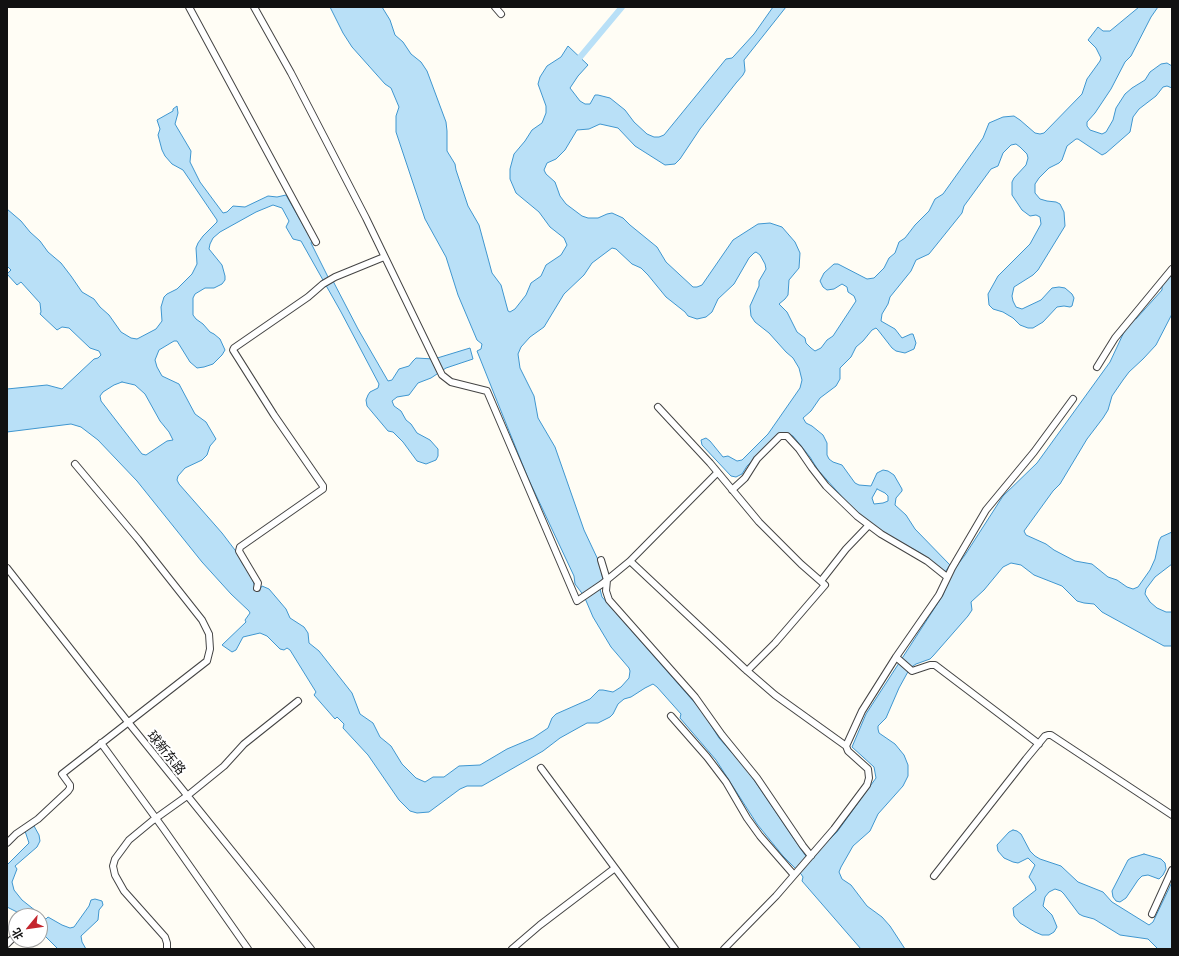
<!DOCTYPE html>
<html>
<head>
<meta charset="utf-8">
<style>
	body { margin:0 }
	#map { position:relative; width:1179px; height:956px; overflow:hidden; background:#fffdf5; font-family:"Zilla Slab","Noto Sans SC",serif }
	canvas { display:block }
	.frame { position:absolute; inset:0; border:8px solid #111; pointer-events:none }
	.north { position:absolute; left:8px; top:908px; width:40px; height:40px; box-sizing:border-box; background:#fff; border:1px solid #a0a0a0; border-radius:50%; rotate:241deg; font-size:11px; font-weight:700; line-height:16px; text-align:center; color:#111 }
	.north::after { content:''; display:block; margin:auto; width:14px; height:18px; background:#c4262e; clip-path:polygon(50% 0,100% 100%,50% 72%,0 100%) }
</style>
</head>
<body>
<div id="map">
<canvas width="1179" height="956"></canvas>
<div class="frame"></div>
<div class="north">北</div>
</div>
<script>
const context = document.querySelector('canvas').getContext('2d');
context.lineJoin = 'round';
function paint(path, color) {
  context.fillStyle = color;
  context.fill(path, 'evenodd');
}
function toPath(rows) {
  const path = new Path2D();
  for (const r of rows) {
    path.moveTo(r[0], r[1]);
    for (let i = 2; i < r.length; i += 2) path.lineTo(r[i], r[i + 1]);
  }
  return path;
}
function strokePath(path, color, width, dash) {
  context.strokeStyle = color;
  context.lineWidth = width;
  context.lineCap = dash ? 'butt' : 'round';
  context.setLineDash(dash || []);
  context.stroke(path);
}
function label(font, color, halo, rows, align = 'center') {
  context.font = font + ' "Zilla Slab","Noto Sans SC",serif';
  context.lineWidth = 4;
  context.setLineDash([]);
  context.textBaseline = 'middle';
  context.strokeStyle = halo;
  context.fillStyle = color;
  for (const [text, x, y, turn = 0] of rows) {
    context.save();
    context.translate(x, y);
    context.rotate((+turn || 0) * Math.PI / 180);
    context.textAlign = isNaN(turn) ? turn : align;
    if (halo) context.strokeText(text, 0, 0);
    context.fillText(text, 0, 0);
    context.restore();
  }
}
const water = toPath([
	[330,7,382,7,390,20,395,35,403,42,411,54,421,62,427,71,446,122,447,131,447,151,455,164,456,170,468,206,479,225,492,273,501,285,508,311,510,312,515,309,526,295,531,283,541,276,546,265,561,255,567,245,564,238,550,227,539,212,516,193,510,179,510,169,514,154,525,141,532,130,542,123,546,113,546,106,538,84,540,77,547,66,561,57,568,46,588,65,578,76,570,88,580,101,585,104,590,104,595,95,598,95,610,98,625,110,634,122,647,134,654,137,659,137,664,135,726,59,732,58,734,56,754,34,773,7,786,7,744,60,745,71,743,75,736,83,700,129,680,159,675,164,665,165,635,146,618,128,600,124,589,129,577,130,565,150,556,159,547,163,544,170,546,174,555,182,560,196,566,204,582,216,588,218,598,218,607,214,612,213,623,218,630,225,657,247,666,262,693,287,697,287,702,285,733,240,758,224,770,223,782,227,795,242,800,253,799,268,789,280,788,295,785,299,779,304,787,312,797,332,805,338,806,343,811,348,815,351,821,348,827,340,833,336,856,301,854,296,848,292,847,287,842,284,834,289,827,290,823,287,820,281,824,273,834,264,838,264,867,279,874,278,884,268,889,258,895,253,899,242,905,238,915,225,929,211,935,199,943,194,983,138,989,123,1003,117,1014,116,1020,120,1035,133,1040,134,1044,133,1082,94,1087,79,1100,61,1101,58,1096,48,1088,40,1098,27,1103,31,1110,31,1139,7,1158,7,1151,17,1131,56,1125,62,1111,89,1095,113,1087,122,1087,126,1090,130,1102,134,1106,132,1113,120,1116,108,1125,94,1132,88,1145,80,1150,72,1161,64,1167,63,1172,66,1172,88,1167,86,1163,87,1156,96,1139,109,1133,117,1130,132,1106,153,1102,155,1078,139,1076,139,1067,146,1062,160,1059,163,1049,168,1039,178,1035,184,1035,193,1040,199,1047,201,1056,202,1060,204,1064,212,1065,226,1038,270,1033,275,1014,287,1012,296,1013,301,1016,307,1022,309,1041,300,1052,288,1059,287,1065,288,1072,294,1074,298,1072,306,1070,307,1064,306,1057,307,1043,322,1033,328,1028,328,1020,325,1013,318,1003,312,993,309,989,305,988,294,998,276,1030,244,1041,224,1040,217,1036,215,1030,216,1022,210,1012,195,1012,182,1014,178,1026,165,1028,158,1027,154,1020,147,1016,144,1011,145,1003,153,998,166,991,169,964,206,962,213,929,254,916,260,911,271,890,297,888,304,882,314,881,321,895,329,902,338,911,334,913,334,916,343,914,349,905,353,896,351,892,348,878,330,876,328,872,330,863,341,856,347,851,357,840,368,840,379,836,386,820,398,811,411,803,418,806,423,812,426,823,435,827,443,827,455,829,459,833,462,842,465,855,483,859,485,871,486,877,473,883,470,888,471,894,475,902,489,902,491,896,498,895,505,906,515,915,529,950,565,945,572,922,554,876,528,868,522,852,508,818,470,810,457,793,436,789,434,784,433,778,436,747,466,742,474,736,477,731,476,702,445,701,440,706,438,710,441,723,457,728,456,737,461,742,460,768,434,800,388,802,380,799,368,793,358,786,352,769,333,755,322,751,316,750,306,759,286,759,281,766,269,765,264,760,255,756,252,754,253,749,258,734,284,718,299,712,312,706,317,697,319,688,316,685,312,666,297,648,275,641,268,632,264,616,249,612,248,592,263,584,275,564,294,544,327,530,337,521,347,518,354,520,368,534,396,538,418,555,447,584,530,600,564,603,580,600,589,602,597,702,711,719,738,748,771,805,855,810,859,837,832,876,778,874,767,852,747,866,714,943,595,952,572,965,555,1003,496,1037,463,1110,362,1124,332,1134,318,1136,319,1162,290,1162,285,1172,272,1172,314,1156,345,1143,359,1129,372,1123,380,1112,396,1108,410,1103,418,1087,439,1060,484,1053,491,1024,531,1026,535,1046,544,1054,550,1075,561,1092,564,1108,577,1117,580,1127,587,1133,589,1138,587,1150,570,1155,559,1159,541,1161,537,1172,532,1172,564,1155,577,1146,589,1145,594,1150,602,1157,608,1166,612,1172,612,1172,646,1164,646,1102,612,1094,604,1084,603,1077,601,1062,586,1034,575,1021,565,1011,563,1003,567,984,590,971,602,972,610,968,616,933,656,930,659,916,664,910,668,899,688,886,718,878,726,878,729,879,733,895,744,904,755,908,765,908,776,903,786,878,814,870,831,853,846,841,867,839,872,842,879,851,885,867,906,882,917,890,926,905,949,861,949,802,881,803,877,801,874,783,856,757,824,716,760,680,718,681,714,657,687,653,684,645,688,631,697,624,699,618,704,613,714,610,717,598,723,587,723,560,738,543,751,482,786,467,786,460,789,429,812,417,813,410,811,399,800,368,755,343,728,344,724,337,717,335,719,314,695,316,692,290,650,287,648,284,650,280,649,267,636,260,633,243,637,236,650,232,652,222,645,246,622,245,620,250,613,249,611,231,594,202,562,137,481,98,440,81,427,71,424,7,432,7,389,47,385,62,389,94,359,98,358,101,355,99,351,90,348,69,328,62,327,57,330,40,314,41,312,40,303,21,282,17,285,7,274,11,270,7,266,7,209,21,221,30,232,40,241,48,252,61,263,71,276,82,292,94,299,100,307,109,315,121,332,131,338,137,339,156,329,162,321,161,307,164,297,167,294,177,289,192,274,197,264,196,248,198,243,203,236,217,222,217,220,183,170,172,164,165,156,162,150,158,135,160,129,157,120,173,111,173,109,177,106,178,113,175,124,191,151,190,162,200,182,223,213,227,212,233,206,245,207,268,196,277,197,286,195,312,241,311,243,329,279,331,282,333,281,358,329,388,381,392,380,399,369,409,366,413,361,416,358,434,359,470,348,473,359,446,368,431,378,418,383,409,395,397,397,392,401,394,406,401,411,406,420,411,424,417,433,430,440,438,449,438,456,436,460,426,464,417,461,403,442,393,432,388,431,367,406,366,400,368,395,370,392,378,388,379,384,341,312,301,241,293,239,286,227,289,221,282,208,273,205,256,212,220,232,213,238,210,244,209,249,222,265,225,276,225,280,222,284,214,288,205,288,195,294,193,298,193,315,196,319,203,324,210,332,214,334,220,339,225,350,222,355,213,364,204,367,197,368,190,362,177,341,174,341,159,350,155,360,157,367,162,376,179,384,195,414,206,422,216,439,210,446,207,455,202,460,185,468,178,476,177,480,179,484,222,533,238,554,242,563,252,577,255,588,260,589,262,586,269,589,286,609,290,618,304,627,308,633,309,643,319,651,352,693,360,714,373,723,380,737,391,746,402,764,416,778,425,782,433,777,444,777,459,766,480,765,507,749,533,738,548,728,552,718,556,714,590,699,599,690,603,690,613,692,621,687,629,678,630,671,629,668,611,647,593,617,584,596,575,584,574,576,528,478,501,411,477,351,481,349,482,344,477,340,458,295,446,257,425,219,396,132,396,116,399,107,391,88,385,84,352,47,343,33,330,7],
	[122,382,135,385,145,394,160,421,169,432,173,440,167,441,146,455,142,454,101,401,100,396,103,392,114,385,122,382],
	[877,489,885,493,888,496,888,501,883,503,874,504,872,498,877,489],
	[34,826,39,835,40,841,37,847,15,866,17,869,12,882,14,890,22,900,46,919,48,917,62,925,70,928,74,927,89,906,91,900,95,899,102,901,103,905,99,910,98,920,81,936,82,942,86,949,58,949,40,931,40,916,22,916,17,912,7,907,7,865,29,843,25,831,34,826],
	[1013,830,1017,831,1021,834,1030,851,1035,856,1040,859,1061,866,1078,882,1103,892,1112,902,1149,925,1153,922,1172,882,1172,949,1158,949,1148,939,1120,935,1094,919,1083,916,1079,914,1064,894,1061,891,1055,889,1049,892,1045,897,1043,906,1052,915,1055,922,1057,927,1054,932,1049,935,1042,935,1035,932,1020,923,1014,916,1013,908,1036,890,1035,886,1029,877,1035,865,1028,858,1018,863,1013,862,1004,858,998,851,997,845,1009,832,1013,830],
	[1144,854,1161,859,1165,863,1166,869,1163,875,1159,879,1148,875,1142,876,1138,880,1126,898,1120,902,1116,901,1113,897,1112,891,1128,860,1131,858,1144,854]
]);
const canal = toPath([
	[576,62,622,7]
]);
const minor = toPath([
	[189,7,316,242],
	[254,7,291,73,366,218,442,375,451,382,487,391,577,601,602,584,630,561,717,473],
	[495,7,501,14],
	[1097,367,1115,338,1172,269],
	[658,407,710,463,759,522,801,564,825,585,775,643,747,671],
	[732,490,745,478,757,459,780,436,787,436,799,449,812,468,826,486,857,516,881,534,927,561,947,577],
	[601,560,607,580,606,591,609,600,695,697,722,735,757,778,803,846,811,856],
	[630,561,745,669,775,695,846,746],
	[7,568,128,722,311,949],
	[821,581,846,549,869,525],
	[257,588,258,583,239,551,240,547,323,489,323,486,274,415,233,350,234,348,308,297,323,284,335,277,384,257],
	[896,657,912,671,930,665,935,665,1039,744],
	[671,716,707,757,726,782,747,818,760,836,794,875],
	[101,743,163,828,248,949],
	[541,768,675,949],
	[7,843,16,834,38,819,68,791,70,788,70,785,62,774,207,661,210,649,209,634,202,620,138,539,75,464],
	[934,876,1026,759,1045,736,1048,735,1051,735,1172,815],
	[1152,914,1172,870],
	[7,944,16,935],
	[167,949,167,943,165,937,124,891,115,875,113,866,115,859,129,840,152,821,187,796,224,766,244,744,298,701],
	[512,949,540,925,615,868],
	[724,949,776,896,834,829,867,785,869,778,868,769,848,751,846,746,862,711,896,657,939,595,952,568,986,510,1034,452,1073,399]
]);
const streetNames = [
	["球新东路",166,753,51]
];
paint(water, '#b9e0f7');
strokePath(water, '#3f96cf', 1);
strokePath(canal, '#b9e0f7', 6);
strokePath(minor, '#444', 8);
strokePath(minor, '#fff', 6);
label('13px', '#111', '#fff', streetNames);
</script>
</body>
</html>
